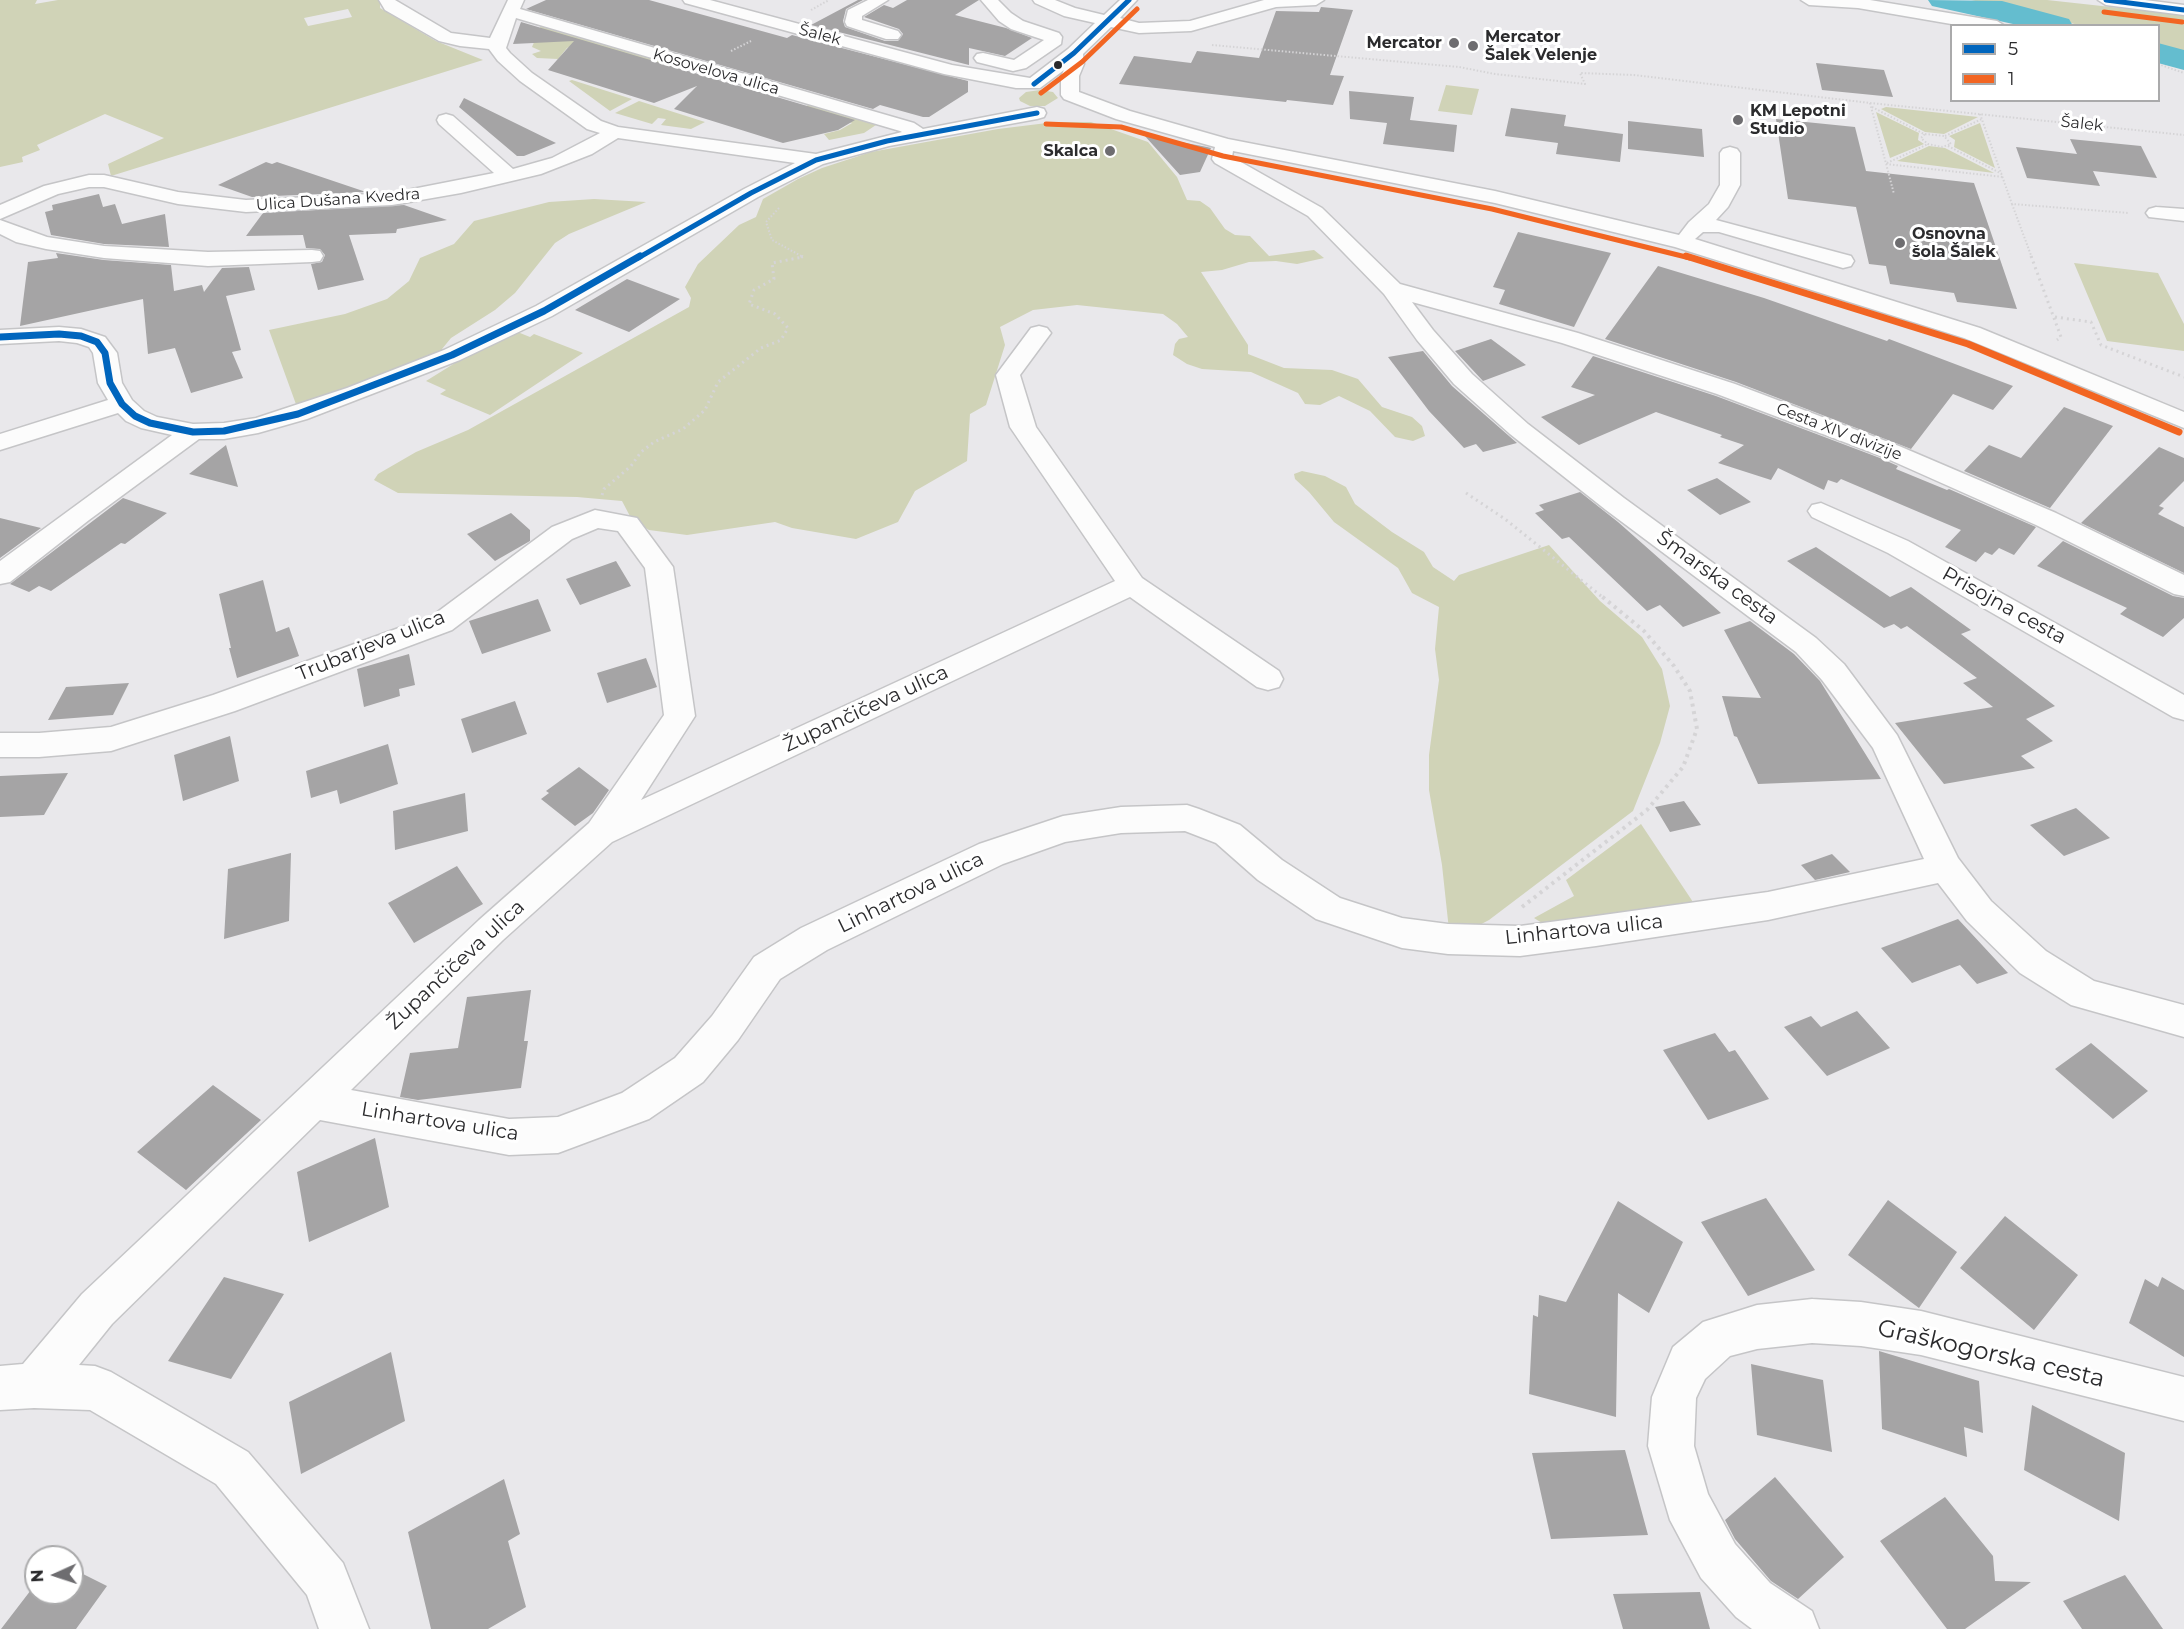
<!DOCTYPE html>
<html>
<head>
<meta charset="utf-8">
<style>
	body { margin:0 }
	#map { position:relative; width:2184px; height:1629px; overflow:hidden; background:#e9e8eb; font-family:Montserrat,sans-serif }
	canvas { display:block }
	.legend { position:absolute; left:1950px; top:24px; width:210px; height:78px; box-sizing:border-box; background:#fff; border:2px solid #aaaaab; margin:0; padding:8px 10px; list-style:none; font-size:18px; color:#2b2b2d }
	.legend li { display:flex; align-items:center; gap:12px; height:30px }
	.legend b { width:30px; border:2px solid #aaaaab }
	.north { position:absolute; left:24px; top:1545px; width:60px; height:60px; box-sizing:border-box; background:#fff; border:2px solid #aaaaab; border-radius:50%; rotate:267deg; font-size:16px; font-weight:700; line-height:24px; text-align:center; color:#2b2b2d }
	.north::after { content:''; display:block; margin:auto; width:21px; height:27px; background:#6e6d70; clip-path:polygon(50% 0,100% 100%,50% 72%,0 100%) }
</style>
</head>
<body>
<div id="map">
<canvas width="2184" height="1629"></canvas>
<ul class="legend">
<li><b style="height:8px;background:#0065bd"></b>5</li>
<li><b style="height:8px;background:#f26522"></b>1</li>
</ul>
<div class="north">N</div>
</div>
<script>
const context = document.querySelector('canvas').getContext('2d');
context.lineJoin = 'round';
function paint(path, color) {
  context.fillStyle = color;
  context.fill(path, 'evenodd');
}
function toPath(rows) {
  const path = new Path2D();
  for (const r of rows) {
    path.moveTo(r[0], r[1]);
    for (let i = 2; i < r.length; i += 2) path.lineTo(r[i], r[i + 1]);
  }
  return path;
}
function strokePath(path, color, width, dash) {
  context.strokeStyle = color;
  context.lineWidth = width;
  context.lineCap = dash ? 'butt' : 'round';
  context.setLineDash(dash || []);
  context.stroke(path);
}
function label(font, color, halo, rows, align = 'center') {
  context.font = font + ' Montserrat,sans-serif';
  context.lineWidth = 6;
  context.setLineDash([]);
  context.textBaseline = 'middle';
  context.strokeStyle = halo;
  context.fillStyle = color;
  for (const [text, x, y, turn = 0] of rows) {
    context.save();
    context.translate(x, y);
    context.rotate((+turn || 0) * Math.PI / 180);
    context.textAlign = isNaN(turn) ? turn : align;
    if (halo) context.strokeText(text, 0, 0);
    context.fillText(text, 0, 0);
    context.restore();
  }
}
const green = toPath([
	[0,0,37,0,35,4,58,0,380,0,380,8,436,41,483,60,111,176,108,164,164,138,105,114,37,145,40,150,22,157,23,162,0,167],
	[348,9,352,17,308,26,304,18],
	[1971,0,2047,0,2184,15,2184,54,2159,47,2158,26,2079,25],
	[542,23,553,26,549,29,663,62,657,65,579,43,567,48,558,59,537,58,532,54,541,51,532,47],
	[572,80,632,99,610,111,569,81],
	[1446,85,1479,89,1472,115,1438,111],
	[1040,90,1053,92,1058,98,1045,106,1030,106,1020,101,1019,98,1026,92],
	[639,101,705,122,691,129,661,125,666,119,658,118,652,124,615,113],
	[808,105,876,125,864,133,829,140,824,134,840,130,852,123,803,108],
	[1886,107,1978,117,1944,134,1925,132,1881,109],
	[1876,112,1919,133,1918,140,1924,144,1890,158],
	[1055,122,1091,122,1148,142,1177,177,1187,200,1200,201,1210,208,1225,229,1235,235,1250,236,1269,256,1314,250,1324,258,1297,264,1276,261,1249,262,1222,270,1201,272,1248,345,1248,354,1284,368,1332,370,1358,379,1382,407,1412,417,1422,426,1425,436,1413,441,1395,437,1370,411,1339,396,1320,405,1305,404,1298,393,1251,372,1202,369,1187,364,1173,355,1175,344,1179,339,1188,337,1177,324,1163,314,1077,305,1033,310,1000,327,1005,345,986,405,970,414,967,461,915,491,898,522,856,539,792,528,775,522,687,535,649,530,632,520,622,501,577,497,398,493,374,480,378,474,416,452,468,430,689,307,691,298,685,287,698,264,739,225,756,217,763,199,798,179,822,168,871,152,998,129],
	[1980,123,1995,168,1954,147,1955,140,1949,136],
	[1929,146,1945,148,1994,173,1897,161],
	[594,199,646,202,569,234,555,243,515,293,495,310,451,338,442,349,443,352,297,407,269,330,345,314,387,299,409,281,420,258,454,244,474,221,549,202],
	[2074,263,2158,273,2184,324,2184,351,2107,341],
	[510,329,530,337,534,334,583,353,490,415,440,394,446,390,426,381],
	[1302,471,1325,476,1346,487,1355,504,1392,532,1424,552,1433,567,1454,581,1459,575,1549,545,1600,601,1642,637,1662,669,1670,706,1660,743,1633,811,1489,920,1468,931,1449,930,1442,865,1429,790,1429,755,1439,680,1435,649,1439,607,1412,593,1398,568,1334,522,1309,492,1295,479,1294,474],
	[1641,824,1695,905,1550,928,1534,918,1574,896,1566,880]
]);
const river = toPath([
	[1928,0,2002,1,2069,19,2073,26,2022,26,1932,6,1928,0],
	[2158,43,2184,50,2184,70,2158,63,2158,43]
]);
const building = toPath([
	[546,0,649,0,787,38,792,35,968,81,968,92,929,117,923,117,880,105,873,109,526,9],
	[858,0,863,0,846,9,843,21,845,27,885,41,898,41,903,34,899,29,864,17,884,5,893,8,907,0,979,0,955,15,1006,28,1032,38,1005,56,969,48,969,65,811,25],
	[1321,7,1353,10,1330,75,1344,76,1333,105,1287,100,1286,102,1119,84,1134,56,1191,63,1197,51,1259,58,1276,11,1319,12],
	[521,22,855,120,838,130,783,143,674,109,697,86,654,103,548,70,574,41,513,44],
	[1816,63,1884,70,1893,97,1822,90],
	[1349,91,1414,97,1410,120,1457,125,1454,152,1383,144,1387,123,1350,119],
	[464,98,556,143,524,156,517,156,459,107],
	[1511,108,1566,115,1564,126,1623,134,1620,162,1556,154,1558,143,1505,136],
	[1776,119,1855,127,1866,171,1974,183,2017,309,1957,302,1954,293,1890,284,1886,266,1869,264,1856,207,1788,199],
	[1628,121,1702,129,1704,157,1628,149],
	[1144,135,1207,147,1211,148,1200,172,1180,175],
	[2070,139,2141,146,2157,178,2093,171,2100,186,2027,178,2016,147,2077,154],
	[266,162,272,164,277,162,366,192,252,197,218,185],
	[99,194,103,207,115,204,122,224,165,214,169,247,104,244,51,235,45,212,53,210,52,205],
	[404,205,447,220,397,229,396,233,349,235,364,280,318,290,311,264,322,262,325,255,320,249,306,248,303,235,246,236,263,213],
	[1518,232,1611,253,1574,327,1499,304,1505,290,1493,287],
	[56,253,104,260,171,265,174,291,202,285,204,292,222,268,249,267,255,290,226,296,241,350,232,352,243,378,191,393,175,348,148,354,143,299,20,326,28,262,58,258],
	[1658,266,1764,298,1887,341,1889,339,2013,386,1993,410,1953,394,1911,449,1736,382,1605,339],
	[627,279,680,299,629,332,575,310],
	[1491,339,1526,365,1483,381,1455,351],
	[1423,351,1452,386,1517,443,1483,452,1476,444,1464,448,1429,411,1388,357],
	[1593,356,1716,396,1880,458,1898,466,1896,469,1947,490,1949,489,2036,527,2014,555,1999,548,1992,555,1985,552,1976,562,1945,547,1961,530,1841,479,1837,483,1828,480,1824,490,1778,468,1771,480,1718,463,1744,445,1720,437,1722,435,1656,412,1579,445,1541,417,1595,395,1571,387],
	[2064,407,2113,426,2050,508,1964,471,1989,445,2021,458],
	[226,445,238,487,189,474],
	[2159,447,2184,458,2184,481,2159,506,2164,508,2158,514,2184,527,2184,573,2081,523],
	[1717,478,1751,502,1720,515,1687,490],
	[1580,492,1618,522,1721,613,1683,627,1660,605,1647,611,1569,537,1562,539,1535,513,1544,510,1539,505],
	[123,498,167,513,125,544,121,543,51,591,39,586,29,592,10,584],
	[511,513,530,530,530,541,495,561,467,534],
	[0,518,41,528,0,558],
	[2063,541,2173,596,2184,598,2184,618,2163,637,2120,614,2127,608,2037,566],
	[1816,547,1890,597,1911,587,1971,630,1961,634,2055,706,2026,719,2053,741,2021,756,2035,768,1944,784,1895,723,1993,707,1963,683,1977,678,1907,626,1901,629,1894,624,1884,628,1787,561],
	[616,561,631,586,580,605,566,579],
	[263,580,276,632,289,627,299,656,237,678,229,648,231,648,219,594],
	[538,599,551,631,482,654,469,621],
	[1750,621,1794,654,1820,681,1881,779,1758,784,1737,737,1734,736,1722,696,1761,698,1724,630],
	[409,654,415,685,399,689,400,696,364,707,357,669],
	[646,658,657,687,607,703,597,673],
	[129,683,113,715,48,720,66,687],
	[515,701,527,734,472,753,461,719],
	[230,736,239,781,183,801,174,755],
	[388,744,398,784,340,804,337,790,311,798,306,771],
	[579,767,609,790,593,813,575,826,541,799,549,793,546,791],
	[68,773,44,815,0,817,0,776],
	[465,793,468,831,395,850,393,811],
	[1684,801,1701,825,1670,832,1655,807],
	[2076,808,2110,838,2064,856,2030,825],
	[291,853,289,921,224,939,228,869],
	[1832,854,1850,872,1815,880,1801,865],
	[457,866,483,904,414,943,388,903],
	[1958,919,2008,973,1977,984,1960,965,1912,983,1881,948],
	[531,990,524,1041,528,1041,521,1088,418,1100,400,1097,410,1053,458,1048,467,997],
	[1857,1011,1890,1048,1827,1076,1784,1027,1811,1016,1821,1027],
	[1715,1033,1729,1052,1735,1050,1769,1099,1708,1120,1663,1050],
	[2091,1043,2148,1091,2113,1119,2055,1069],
	[213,1085,261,1120,186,1190,137,1152],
	[375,1138,389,1207,309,1242,297,1172],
	[1766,1198,1815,1270,1748,1296,1701,1222],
	[1888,1200,1957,1252,1919,1308,1848,1255],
	[1618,1201,1683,1242,1649,1313,1618,1293,1616,1417,1529,1394,1533,1315,1538,1317,1539,1295,1566,1302],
	[2005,1216,2078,1275,2034,1330,1960,1268],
	[224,1277,284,1294,231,1379,168,1361],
	[2162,1277,2184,1290,2184,1357,2129,1323,2145,1279,2158,1287],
	[1879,1351,1979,1381,1983,1433,1964,1427,1967,1457,1882,1429],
	[391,1352,405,1421,301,1474,289,1402],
	[1751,1364,1823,1380,1832,1452,1757,1435],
	[2032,1405,2125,1453,2119,1521,2024,1470],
	[1625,1450,1648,1535,1551,1539,1532,1453],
	[1775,1477,1844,1557,1798,1599,1771,1581,1735,1539,1725,1520],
	[504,1479,520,1534,508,1541,526,1607,488,1629,431,1629,408,1532],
	[1945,1497,1993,1556,1995,1581,2031,1582,1965,1629,1947,1629,1880,1541],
	[75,1570,107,1586,76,1629,1,1629,34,1586,36,1593,48,1593,55,1597,57,1593,72,1593,72,1574],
	[2125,1575,2163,1629,2082,1629,2063,1601],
	[1700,1592,1710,1629,1623,1629,1613,1594]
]);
const pathFar2 = toPath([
	[811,10,829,0],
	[1212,45,1459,67,1495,74,1585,84,1580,73,1634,75,1870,103,2184,135],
	[731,51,751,41],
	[2158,64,2184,73],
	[1870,103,1894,194],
	[1872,107,1924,134],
	[1980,114,2012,204,2129,213],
	[1925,134,1944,136,1951,144,1942,147,1928,144,1921,138,1925,134],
	[1945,136,1982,119],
	[1948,146,2002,174],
	[1887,163,1928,144],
	[1886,164,2003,177],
	[2012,204,2032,258],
	[779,208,766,222,772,240,803,257,800,258]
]);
const pathFar1 = toPath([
	[2031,256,2061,337,2057,340],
	[2055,317,2091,322,2101,345,2184,377],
	[1466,493,1505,519,1601,596],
	[602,495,604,489,631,466,641,452,654,442,683,429,705,410,718,382,761,348,781,340,788,328,775,314,749,304,754,290,774,279,772,263,803,257,801,256]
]);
const path = toPath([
	[1522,907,1647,810,1683,767,1697,729,1690,691,1674,666,1644,631,1599,594]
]);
const minor = toPath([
	[379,0,395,0,451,33,490,38,508,0,524,0,520,9,914,123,923,129,1037,107,1044,109,1046,113,1044,117,1037,119,889,146,823,164,758,197,552,316,460,360,307,419,258,433,224,439,199,439,89,520,10,582,0,584,0,561,172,435,141,428,126,421,118,413,0,450,0,434,108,400,98,383,93,353,89,347,77,343,59,341,0,344,0,330,59,327,81,329,105,337,117,353,122,383,132,400,144,411,157,417,193,424,224,423,256,418,347,388,444,350,536,306,744,189,795,163,618,138,592,154,541,174,461,193,392,205,246,212,178,204,104,187,89,187,58,194,0,219,0,205,44,186,89,175,104,175,178,192,246,200,392,193,494,173,439,124,437,120,439,116,446,114,453,116,513,169,552,158,600,133,587,129,520,81,498,61,489,49,460,46,439,41,385,10,379,0],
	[516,18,900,131,902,132,816,154,618,127,601,121,532,73,510,53,506,48,516,18],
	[683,0,710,0,952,65,1030,78,1068,49,1095,23,1064,16,1035,3,1033,0,1055,0,1075,8,1104,15,1120,0,1137,0,1120,18,1139,23,1190,21,1264,0,1324,0,1316,5,1276,7,1191,31,1139,33,1111,27,1083,54,1084,64,1079,76,1079,92,1130,111,1228,139,1495,191,1679,235,1689,222,1709,204,1720,185,1720,153,1723,149,1730,147,1737,149,1740,153,1740,185,1728,207,1716,220,1851,256,1854,261,1851,266,1843,268,1719,232,1703,232,1695,239,1980,328,2184,412,2184,428,1964,338,1675,247,1495,203,1233,151,1232,157,1322,208,1400,284,1578,333,1735,384,1899,446,2056,513,2184,575,2184,596,2174,594,2036,525,1881,456,1717,394,1562,343,1412,302,1433,330,1472,374,1528,424,1624,498,1816,638,1844,664,1897,735,1958,858,1991,901,2046,951,2094,981,2184,1005,2184,1037,2071,1005,2020,973,1967,921,1938,883,1768,920,1596,946,1520,956,1448,954,1402,948,1316,919,1258,880,1216,843,1185,831,1121,833,1065,842,1003,864,827,950,780,979,738,1040,703,1082,649,1119,558,1153,509,1155,320,1120,112,1324,79,1365,95,1366,111,1372,248,1452,343,1563,369,1629,319,1629,307,1595,216,1484,90,1410,34,1408,0,1410,0,1366,23,1364,82,1294,479,920,589,823,664,715,645,568,618,531,598,528,572,539,452,630,235,711,111,751,39,757,0,757,0,733,39,733,111,727,213,695,432,616,552,527,595,510,637,518,673,567,695,716,641,800,1115,581,1010,427,996,375,1031,328,1039,326,1047,328,1051,333,1020,375,1036,427,1142,578,1279,671,1283,679,1279,687,1268,690,1257,687,1130,597,612,842,503,940,351,1090,509,1119,558,1117,622,1093,675,1058,712,1016,754,957,801,928,979,844,1063,816,1121,807,1187,805,1199,809,1240,825,1282,860,1340,898,1402,918,1448,924,1520,926,1596,916,1768,892,1924,859,1873,748,1822,680,1796,652,1606,510,1510,434,1454,384,1417,340,1384,294,1308,216,1215,163,1212,159,1215,147,1116,119,1064,99,1061,95,1061,76,1064,70,1040,88,1016,88,944,74,685,3,683,0],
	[868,0,888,0,862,16,862,20,898,31,901,35,898,39,886,39,847,26,845,22,848,10,868,0],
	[981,0,998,0,1011,13,1023,21,1059,33,1062,37,1061,44,1026,68,1013,71,977,62,974,58,977,54,983,53,1014,60,1044,40,1011,29,999,21,981,0],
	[1801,0,1870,0,1997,21,2005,26,1963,26,1858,8,1809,5,1801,0],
	[2156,207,2184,209,2184,221,2149,217,2146,213,2149,209,2156,207],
	[0,220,47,237,104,246,208,252,312,250,320,251,323,256,320,261,312,262,208,266,104,258,46,249,16,242,0,234,0,220],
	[1821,503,1908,541,2184,695,2184,720,2173,717,1888,553,1812,517,1808,511,1812,505,1821,503],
	[1812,1299,1861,1302,1921,1311,2184,1377,2184,1421,1921,1355,1861,1346,1812,1343,1757,1349,1730,1356,1705,1379,1696,1398,1694,1446,1708,1494,1735,1544,1770,1583,1812,1611,1819,1629,1752,1629,1736,1617,1701,1578,1670,1520,1648,1446,1652,1397,1673,1347,1703,1322,1757,1305,1812,1299]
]);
const major = toPath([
	[2098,0,2145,0,2184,5,2184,15,2106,5,2098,0]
]);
const bus1Far1 = toPath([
	[2106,0,2184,10],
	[1034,84,1074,53,1129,0],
	[638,258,751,193,816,160,887,141,1037,113]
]);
const bus1 = toPath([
	[0,337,59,334,81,336,97,342,105,353,110,383,122,404,135,416,150,423,193,432,224,431,298,414,452,355,544,311,640,256]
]);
const bus2Far1 = toPath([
	[2104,12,2182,22],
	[1041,93,1082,62,1137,9],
	[1046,124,1121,127,1223,156,1492,209,1690,258]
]);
const bus2 = toPath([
	[1686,256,1968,344,2179,432]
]);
const markers = [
	[1454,43,6,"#6e6d70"],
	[1473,46,6,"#6e6d70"],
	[1058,65,5,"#2b2b2d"],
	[1738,120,6,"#6e6d70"],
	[1110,151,6,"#6e6d70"],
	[1900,243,6,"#6e6d70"]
];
const farStreetnames = [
	["Šalek",820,35,15],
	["Kosovelova ulica",716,72,16],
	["Šalek",2082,124,6],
	["Ulica Dušana Kvedra",338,200,-4],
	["Cesta XIV divizije",1839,432,21]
];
const farPoinames = [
	["Mercator",1485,37],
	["Šalek Velenje",1485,55],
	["Mercator",1442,43,"right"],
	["KM Lepotni",1750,111],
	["Studio",1750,129],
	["Skalca",1098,151,"right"],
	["Osnovna",1912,234],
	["šola Šalek",1912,252]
];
const streetNames = [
	["Šmarska cesta",1717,578,36],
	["Prisojna cesta",2004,606,29],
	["Trubarjeva ulica",371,646,-22],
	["Župančičeva ulica",866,709,-25],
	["Linhartova ulica",911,893,-26],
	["Linhartova ulica",1584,930,-6],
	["Župančičeva ulica",456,965,-43],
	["Linhartova ulica",440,1122,9]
];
const nearStreetnames = [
	["Graškogorska cesta",1991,1354,13]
];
paint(green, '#d0d3b7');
paint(river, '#64bdcf');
paint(building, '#a5a4a5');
strokePath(minor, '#c5c5c7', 3);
strokePath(major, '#c5c5c7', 3);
strokePath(pathFar2, '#d5d4d6', 2, [1.5, 2]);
strokePath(pathFar1, '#d5d4d6', 3, [2, 4]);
strokePath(path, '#d5d4d6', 4, [3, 4.5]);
paint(minor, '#fcfcfc');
paint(major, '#fcfcfc');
strokePath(bus1Far1, '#0065bd', 5);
strokePath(bus1, '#0065bd', 7);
strokePath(bus2Far1, '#f26522', 5);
strokePath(bus2, '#f26522', 7);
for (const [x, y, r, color] of markers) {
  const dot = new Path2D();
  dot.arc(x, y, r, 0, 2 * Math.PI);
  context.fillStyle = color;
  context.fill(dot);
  strokePath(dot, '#fff', 2);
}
label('16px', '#2b2b2d', '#fff', farStreetnames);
label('bold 16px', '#2b2b2d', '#fff', farPoinames, 'left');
label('20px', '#2b2b2d', '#fff', streetNames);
label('24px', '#2b2b2d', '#fff', nearStreetnames);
</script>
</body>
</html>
